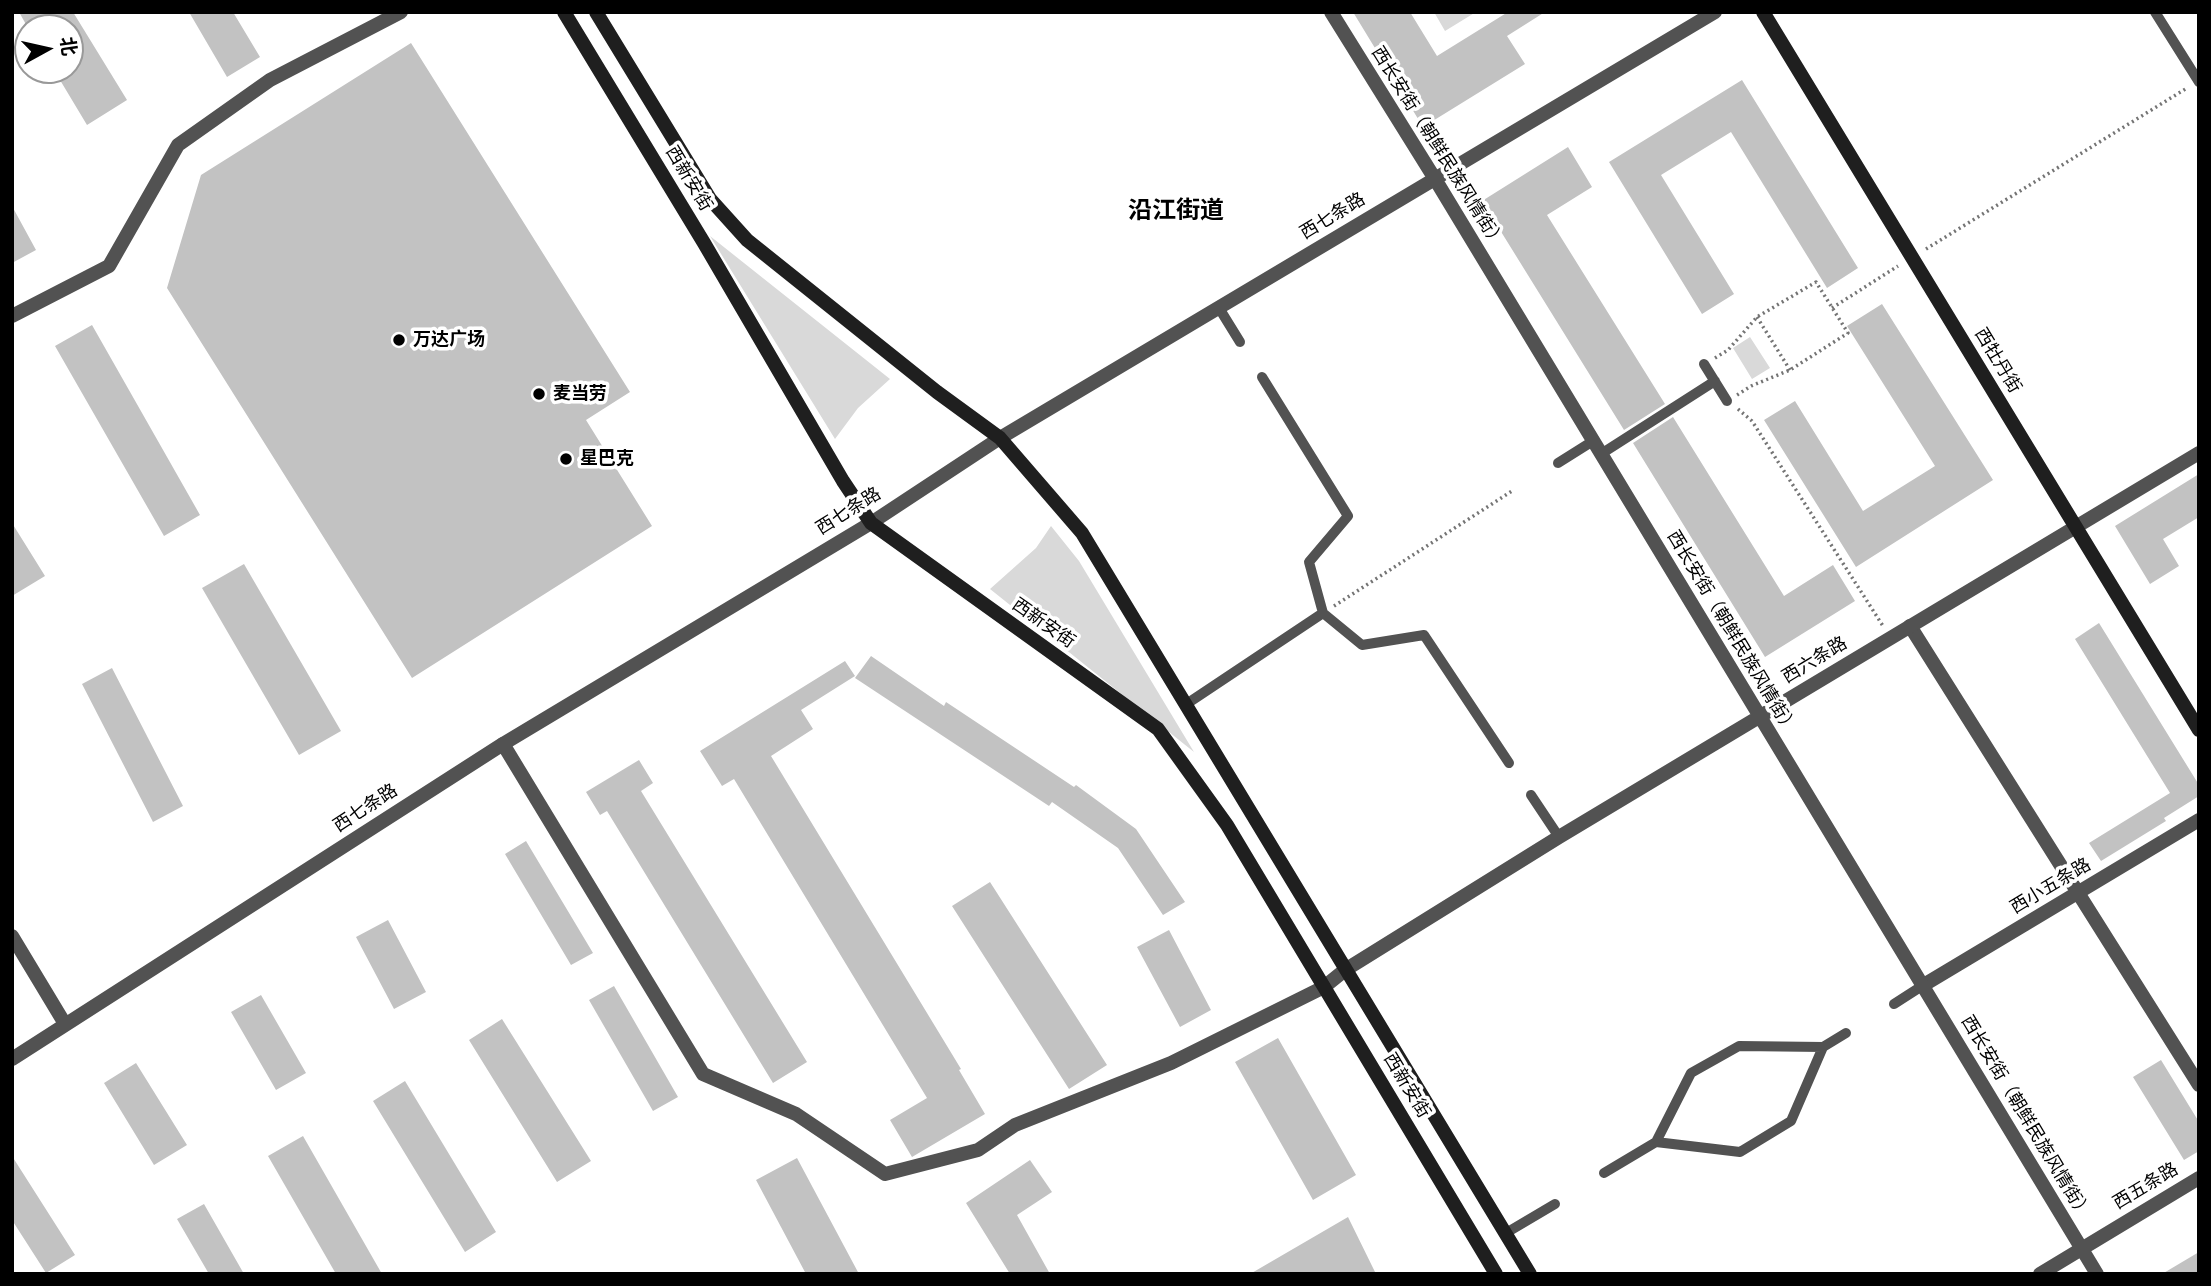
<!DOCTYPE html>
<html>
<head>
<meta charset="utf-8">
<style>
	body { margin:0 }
	#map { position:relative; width:2211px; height:1286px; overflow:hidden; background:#fff; font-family:Roboto,"Noto Sans SC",sans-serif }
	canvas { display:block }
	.frame { position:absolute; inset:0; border:14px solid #000; pointer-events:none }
	.north { position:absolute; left:14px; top:14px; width:70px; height:70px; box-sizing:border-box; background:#fff; border:2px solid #999; border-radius:50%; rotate:82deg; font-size:19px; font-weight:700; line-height:28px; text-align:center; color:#000 }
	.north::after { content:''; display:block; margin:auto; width:24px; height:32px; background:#000; clip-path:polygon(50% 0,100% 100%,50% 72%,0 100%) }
</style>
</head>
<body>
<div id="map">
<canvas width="2211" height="1286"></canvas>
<div class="frame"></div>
<div class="north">北</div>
</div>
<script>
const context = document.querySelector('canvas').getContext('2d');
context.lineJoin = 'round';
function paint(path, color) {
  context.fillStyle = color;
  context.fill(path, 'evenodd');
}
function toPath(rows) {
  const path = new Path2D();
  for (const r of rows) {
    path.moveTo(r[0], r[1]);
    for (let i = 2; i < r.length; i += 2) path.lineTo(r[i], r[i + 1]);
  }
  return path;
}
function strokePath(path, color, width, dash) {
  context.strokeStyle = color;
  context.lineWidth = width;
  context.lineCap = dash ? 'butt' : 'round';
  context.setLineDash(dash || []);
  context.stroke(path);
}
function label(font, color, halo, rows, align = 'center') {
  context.font = font + ' Roboto,"Noto Sans SC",sans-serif';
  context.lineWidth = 7;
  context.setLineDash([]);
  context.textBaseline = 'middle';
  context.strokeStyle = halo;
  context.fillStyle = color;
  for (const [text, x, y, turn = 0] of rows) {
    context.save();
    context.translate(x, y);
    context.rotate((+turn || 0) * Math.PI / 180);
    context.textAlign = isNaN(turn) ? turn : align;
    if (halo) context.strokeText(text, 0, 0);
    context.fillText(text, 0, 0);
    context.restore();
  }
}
const green = toPath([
	[1434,12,1476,12,1445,31],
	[710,236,890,379,858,408,835,439],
	[1750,337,1770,368,1752,379,1733,348],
	[1051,526,1079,561,1194,752,990,589,1036,548]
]);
const building = toPath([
	[19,12,73,12,127,100,87,125,54,70,70,70,70,28,28,28],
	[189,12,233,12,260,57,227,77],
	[1353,12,1410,12,1437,56,1508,12,1545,12,1507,36,1525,64,1423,127],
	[411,43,630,392,586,420,652,526,412,678,167,288,201,175],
	[1742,80,1858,268,1827,288,1731,132,1661,175,1734,294,1702,314,1609,162],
	[1568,147,1592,187,1547,215,1665,404,1624,430,1482,201],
	[12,206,36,250,12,263],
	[1882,304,1993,480,1856,567,1764,420,1795,401,1863,511,1935,466,1847,326],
	[92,325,200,515,164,536,55,346],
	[1673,417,1784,596,1833,565,1855,601,1765,657,1633,443],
	[2199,474,2199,517,2163,539,2179,566,2150,584,2115,526],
	[12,523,45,576,12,596],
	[244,564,341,731,299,755,202,588],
	[2099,623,2199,785,2199,796,2164,818,2166,821,2101,861,2089,843,2170,793,2075,639],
	[871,656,944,706,946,702,1074,787,1076,785,1136,829,1185,902,1163,915,1118,848,1052,802,1049,806,855,678],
	[845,661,855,676,801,710,813,729,771,756,961,1069,959,1070,985,1114,912,1157,890,1120,927,1098,734,779,722,786,700,751],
	[112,668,183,806,153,822,82,684],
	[639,760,653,783,641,791,807,1062,773,1083,607,811,600,815,586,792],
	[526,841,593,953,571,965,505,854],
	[990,882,1107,1065,1069,1089,952,906],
	[388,920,426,992,394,1009,356,937],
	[1169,930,1211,1010,1180,1027,1137,947],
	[614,986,678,1097,653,1111,589,1000],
	[261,995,306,1073,276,1090,231,1012],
	[502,1019,591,1161,557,1182,469,1040],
	[1278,1038,1356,1175,1313,1200,1235,1062],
	[2161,1060,2199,1122,2199,1151,2184,1160,2133,1077],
	[136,1063,187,1145,154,1165,104,1083],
	[405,1081,496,1232,465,1252,373,1101],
	[303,1136,382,1274,336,1274,268,1156],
	[12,1156,75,1255,46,1273,12,1220],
	[797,1158,859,1274,806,1274,756,1180],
	[1030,1160,1052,1192,1017,1215,1050,1274,1010,1274,966,1203],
	[204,1204,244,1274,209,1274,177,1219],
	[1348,1217,1376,1274,1250,1274],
	[2199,1252,2199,1274,2162,1274]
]);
const path = toPath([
	[1926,249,2187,88],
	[1832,308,1898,266],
	[1757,317,1790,370],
	[1715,358,1728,350,1757,317,1816,282,1848,333,1790,370,1751,386,1737,395],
	[1738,409,1752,421,1883,626],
	[1334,606,1512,491]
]);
const service = toPath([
	[2155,12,2199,82],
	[1219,308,1240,342],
	[1704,364,1727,401],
	[1262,377,1348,516,1309,562,1323,613,1362,645,1424,635,1509,763],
	[1601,454,1715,381],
	[1558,463,1593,441],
	[1185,705,1323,613],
	[1531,795,1559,837],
	[1894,1004,1922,986],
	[1656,1142,1740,1152,1791,1121,1823,1047],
	[1604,1173,1656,1142,1691,1073,1739,1046,1823,1047,1846,1033],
	[1506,1233,1555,1204]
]);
const minor = toPath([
	[12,316,109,266,178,145,270,80,401,12],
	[1910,626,2199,1085],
	[503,744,703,1074,796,1114,885,1174,978,1150,1015,1125,1171,1063,1324,987,1345,970],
	[12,936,65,1024],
	[1922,986,2199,820]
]);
const tertiary = toPath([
	[1331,12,1435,179,2097,1274],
	[1345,970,1559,837,2199,453],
	[12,1059,503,744,871,523,1000,438,1715,12],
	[2040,1274,2199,1178]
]);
const secondary = toPath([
	[564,12,704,243,843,481,871,523,1158,729,1227,825,1496,1274],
	[596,12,710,199,747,240,937,392,1000,438,1082,533,1530,1274],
	[1763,12,2199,730]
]);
const markers = [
	[399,340,7,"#000"],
	[539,394,7,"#000"],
	[566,459,7,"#000"]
];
const streetNames = [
	["西长安街（朝鲜民族风情街）",1437,148,58],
	["西新安街",688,179,59],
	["西七条路",1333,217,-31],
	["西牡丹街",1997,361,59],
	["西七条路",849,512,-32],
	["西新安街",1043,624,35],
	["西长安街（朝鲜民族风情街）",1731,633,59],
	["西六条路",1815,661,-31],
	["西七条路",366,809,-33],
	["西小五条路",2051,887,-31],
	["西新安街",1406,1086,59],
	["西长安街（朝鲜民族风情街）",2025,1118,59],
	["西五条路",2146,1187,-31]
];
const poiNames = [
	["万达广场",413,340],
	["麦当劳",553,394],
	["星巴克",580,459]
];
const districtNames = [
	["沿江街道",1176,212]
];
paint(green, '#d9d9d9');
paint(building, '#c2c2c2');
strokePath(path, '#747474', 3.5, [2, 3.5]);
strokePath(service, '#525252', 10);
strokePath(minor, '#525252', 14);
strokePath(tertiary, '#525252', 14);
strokePath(secondary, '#1f1f1f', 14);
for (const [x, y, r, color] of markers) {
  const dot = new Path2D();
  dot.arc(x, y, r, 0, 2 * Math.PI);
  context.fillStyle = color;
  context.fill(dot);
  strokePath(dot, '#fff', 2.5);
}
label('18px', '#000', '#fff', streetNames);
label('bold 18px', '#000', '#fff', poiNames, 'left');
label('bold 24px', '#000', '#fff', districtNames);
</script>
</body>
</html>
